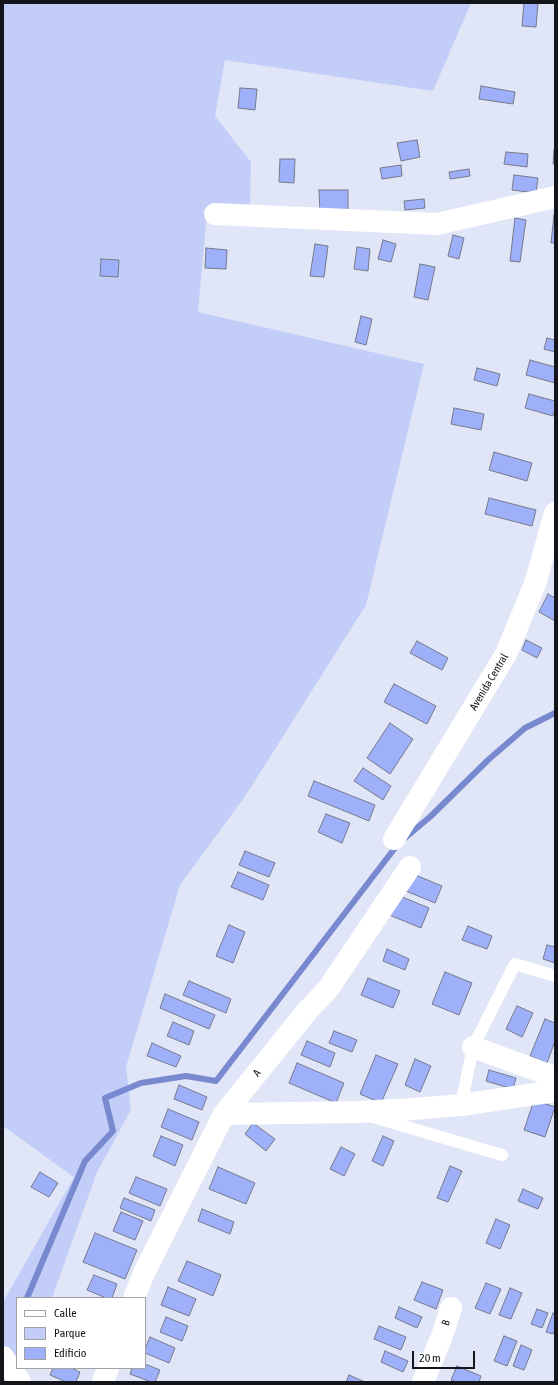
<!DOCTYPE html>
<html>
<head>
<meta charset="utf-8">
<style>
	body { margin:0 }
	#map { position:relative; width:558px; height:1385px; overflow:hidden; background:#e0e5f7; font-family:"Asap Condensed",sans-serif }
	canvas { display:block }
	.frame { position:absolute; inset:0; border:4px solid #13151b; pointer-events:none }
	.legend { position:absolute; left:16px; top:1297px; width:130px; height:72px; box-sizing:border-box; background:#fff; border:1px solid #a1a1a4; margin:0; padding:5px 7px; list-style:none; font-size:12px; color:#13151b }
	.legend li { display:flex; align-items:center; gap:8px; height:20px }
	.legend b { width:20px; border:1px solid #a1a1a4 }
	.scale { position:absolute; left:412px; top:1351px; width:63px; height:18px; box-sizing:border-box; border:2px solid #13151b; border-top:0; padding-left:5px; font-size:12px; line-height:14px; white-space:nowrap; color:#13151b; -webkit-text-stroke:3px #fff; paint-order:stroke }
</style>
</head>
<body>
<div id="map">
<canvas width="558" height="1385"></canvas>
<div class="frame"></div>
<ul class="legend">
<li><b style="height:5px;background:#fff"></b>Calle</li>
<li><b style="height:11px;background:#c3cef8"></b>Parque</li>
<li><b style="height:11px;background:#9eb0f9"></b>Edificio</li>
</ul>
<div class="scale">20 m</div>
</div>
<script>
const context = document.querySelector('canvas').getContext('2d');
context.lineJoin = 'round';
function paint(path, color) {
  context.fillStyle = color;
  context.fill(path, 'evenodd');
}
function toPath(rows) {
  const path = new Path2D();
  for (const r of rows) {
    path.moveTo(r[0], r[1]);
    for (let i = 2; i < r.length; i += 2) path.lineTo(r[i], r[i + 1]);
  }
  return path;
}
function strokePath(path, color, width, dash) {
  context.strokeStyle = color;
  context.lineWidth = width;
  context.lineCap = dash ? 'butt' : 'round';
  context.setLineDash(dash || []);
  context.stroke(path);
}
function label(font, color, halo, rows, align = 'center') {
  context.font = font + ' "Asap Condensed",sans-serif';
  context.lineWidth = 3;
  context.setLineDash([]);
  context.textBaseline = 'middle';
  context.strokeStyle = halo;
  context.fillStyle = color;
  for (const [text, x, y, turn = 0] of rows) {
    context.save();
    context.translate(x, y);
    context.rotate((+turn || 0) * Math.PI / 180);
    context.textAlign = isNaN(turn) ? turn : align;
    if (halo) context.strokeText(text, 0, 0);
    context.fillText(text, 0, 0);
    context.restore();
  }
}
const green = toPath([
	[3,3,471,3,433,91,225,60,215,116,251,162,250,208,207,212,198,312,424,364,366,605,246,795,180,885,126,1067,131,1110,97,1172,52,1298,17,1298,17,1368,25,1368,19,1382,3,1382,3,1302,74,1177,3,1126]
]);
const stream = toPath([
	[405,838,431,816,488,760,525,728,555,713],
	[27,1298,85,1161,113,1131,105,1098,141,1083,186,1076,216,1081,398,844]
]);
const building = toPath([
	[524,3,538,3,536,27,522,26,524,3],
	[481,86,515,92,513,104,479,99,481,86],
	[240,88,257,89,255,110,238,108,240,88],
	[417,140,420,157,401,161,397,143,417,140],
	[554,150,555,150,555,164,553,164,554,150],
	[506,152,528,154,527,167,504,164,506,152],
	[280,159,295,159,294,183,279,182,280,159],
	[401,165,402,176,382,179,380,168,401,165],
	[469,169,470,176,450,179,449,172,469,169],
	[514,175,538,178,536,193,512,190,514,175],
	[319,190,348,190,348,214,320,214,319,190],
	[424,199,425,208,405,210,404,201,424,199],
	[554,215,555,215,555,243,551,243,554,215],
	[515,218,526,220,520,262,510,261,515,218],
	[453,235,464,238,459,259,448,256,453,235],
	[383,240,396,244,391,262,378,259,383,240],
	[315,244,328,246,324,277,310,276,315,244],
	[357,247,370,249,368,271,354,269,357,247],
	[206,248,227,250,226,269,205,268,206,248],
	[101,259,119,260,118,277,100,276,101,259],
	[420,264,435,267,428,300,414,297,420,264],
	[361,316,372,319,366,345,355,342,361,316],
	[547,338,555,340,555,352,544,349,547,338],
	[530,360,555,367,555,383,526,375,530,360],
	[477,368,500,374,497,386,474,380,477,368],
	[529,394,555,401,555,409,553,416,525,408,529,394],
	[454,408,484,414,481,430,451,424,454,408],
	[494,452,532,463,527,481,489,470,494,452],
	[489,498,536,510,532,526,485,514,489,498],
	[548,594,555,598,555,621,539,612,548,594],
	[526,640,542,648,537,658,522,650,526,640],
	[417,641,448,658,442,670,410,653,417,641],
	[394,684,436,706,427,724,384,702,394,684],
	[390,723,413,739,390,774,367,758,390,723],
	[363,768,391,786,383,800,354,781,363,768],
	[314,781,375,805,369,821,308,796,314,781],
	[326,814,350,823,342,843,318,832,326,814],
	[245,851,275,863,269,877,239,865,245,851],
	[238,872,269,885,263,900,231,887,238,872],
	[413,874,442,886,435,903,406,891,413,874],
	[395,894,429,908,421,928,387,914,395,894],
	[229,925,245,932,233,963,216,956,229,925],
	[468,926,492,936,487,949,462,940,468,926],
	[547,945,555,947,555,963,543,959,547,945],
	[387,949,409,959,405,970,383,961,387,949],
	[445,972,472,983,459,1015,432,1004,445,972],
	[368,978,400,991,393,1008,361,995,368,978],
	[189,981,231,999,226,1013,183,995,189,981],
	[165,994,215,1015,209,1029,160,1008,165,994],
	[517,1006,533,1013,522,1037,506,1029,517,1006],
	[545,1019,555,1023,555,1041,547,1063,530,1056,545,1019],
	[173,1022,194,1031,189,1045,167,1036,173,1022],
	[334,1031,357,1040,352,1052,329,1043,334,1031],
	[307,1041,335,1053,330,1067,301,1055,307,1041],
	[152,1043,181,1056,176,1067,147,1056,152,1043],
	[376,1055,398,1064,381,1103,360,1094,376,1055],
	[415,1059,431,1066,420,1092,405,1085,415,1059],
	[297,1063,344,1083,336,1103,289,1083,297,1063],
	[489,1070,516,1078,513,1089,486,1081,489,1070],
	[179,1085,207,1097,202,1110,174,1099,179,1085],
	[534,1100,555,1107,545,1137,524,1130,534,1100],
	[168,1109,199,1122,192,1140,161,1127,168,1109],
	[253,1123,275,1139,266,1151,245,1134,253,1123],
	[161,1136,183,1145,175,1166,153,1156,161,1136],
	[383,1136,394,1141,383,1166,372,1161,383,1136],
	[341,1147,355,1154,344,1176,330,1169,341,1147],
	[450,1166,462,1171,448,1202,437,1198,450,1166],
	[218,1167,255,1183,246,1204,209,1189,218,1167],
	[40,1172,58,1183,49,1197,31,1187,40,1172],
	[136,1177,167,1189,160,1206,129,1193,136,1177],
	[523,1189,543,1198,538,1209,518,1201,523,1189],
	[124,1198,155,1210,151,1221,120,1208,124,1198],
	[202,1209,234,1222,230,1234,198,1221,202,1209],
	[121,1212,143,1221,135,1240,113,1231,121,1212],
	[496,1219,510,1225,500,1249,486,1243,496,1219],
	[95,1233,137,1250,125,1279,83,1262,95,1233],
	[187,1261,221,1275,213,1296,178,1281,187,1261],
	[94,1275,117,1284,112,1298,106,1298,87,1290,94,1275],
	[422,1282,443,1290,436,1309,414,1300,422,1282],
	[486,1283,501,1289,490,1314,475,1308,486,1283],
	[168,1287,196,1299,189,1316,161,1305,168,1287],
	[510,1288,522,1293,511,1319,499,1315,510,1288],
	[399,1307,422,1317,417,1328,395,1318,399,1307],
	[537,1309,548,1313,542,1328,531,1324,537,1309],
	[553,1313,555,1314,555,1329,553,1334,546,1332,553,1313],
	[166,1317,188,1326,182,1341,160,1332,166,1317],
	[379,1326,406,1337,401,1350,374,1339,379,1326],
	[504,1336,517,1341,507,1366,494,1361,504,1336],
	[150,1337,175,1348,169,1363,145,1353,145,1349,150,1337],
	[521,1345,532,1350,524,1370,513,1366,521,1345],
	[385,1351,408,1361,403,1372,381,1362,385,1351],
	[145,1364,160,1370,155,1382,151,1382,130,1374,132,1368,145,1368,145,1364],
	[457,1366,481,1376,479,1382,457,1382,451,1380,457,1366],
	[53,1368,71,1368,80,1372,76,1382,66,1382,50,1375,53,1368],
	[349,1375,365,1382,346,1382,349,1375]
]);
const lane = toPath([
	[461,1105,473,1047,515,964,555,976],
	[373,1117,502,1155]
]);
const street = toPath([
	[215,214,437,224,555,197],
	[394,839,506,654,535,584,555,513],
	[473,1047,555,1077],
	[224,1114,357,1112,414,1109,461,1105,555,1091],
	[134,1298,144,1273,224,1114,308,1010,328,989,410,867],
	[3,1357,20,1382],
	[103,1382,108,1368],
	[423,1382,442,1336,451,1308]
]);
const streetNames = [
	["Avenida Central",489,682,-59],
	["A",257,1073,-51],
	["B",446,1323,-72]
];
paint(green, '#c3cef8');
strokePath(stream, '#7889cf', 6);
paint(building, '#9eb0f9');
strokePath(building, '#757a8a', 1);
strokePath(lane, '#fff', 12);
strokePath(street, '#fff', 22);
label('11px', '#13151b', '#fff', streetNames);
</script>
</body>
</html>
